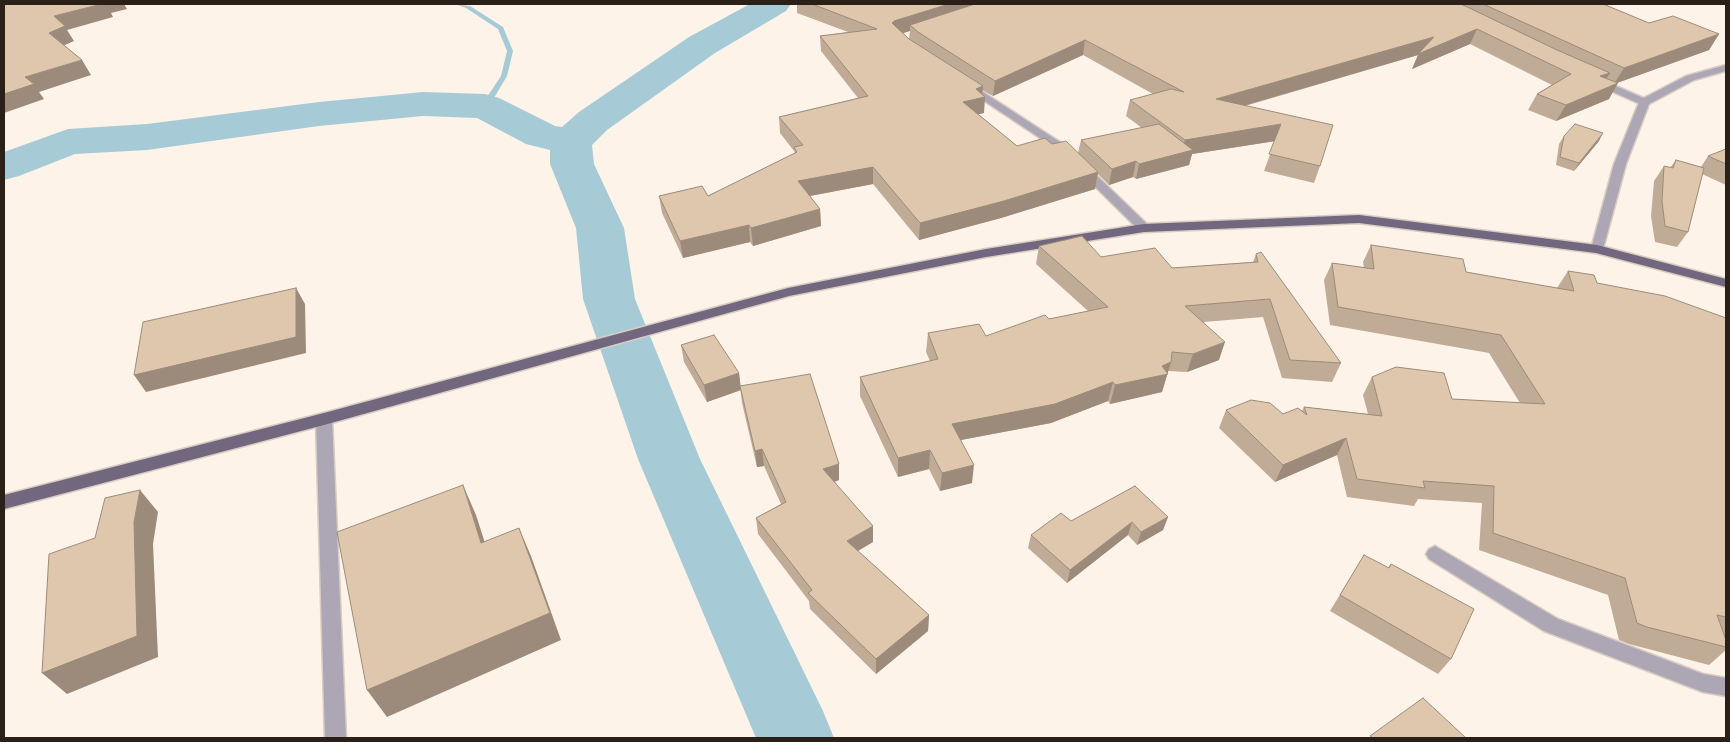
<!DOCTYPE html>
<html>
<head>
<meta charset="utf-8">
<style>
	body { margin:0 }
	#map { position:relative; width:1730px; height:742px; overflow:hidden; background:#fef3e9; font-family:"Work Sans",sans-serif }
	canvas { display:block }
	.frame { position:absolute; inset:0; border:5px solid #2b2018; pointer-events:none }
</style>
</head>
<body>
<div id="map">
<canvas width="1730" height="742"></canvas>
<div class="frame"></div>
</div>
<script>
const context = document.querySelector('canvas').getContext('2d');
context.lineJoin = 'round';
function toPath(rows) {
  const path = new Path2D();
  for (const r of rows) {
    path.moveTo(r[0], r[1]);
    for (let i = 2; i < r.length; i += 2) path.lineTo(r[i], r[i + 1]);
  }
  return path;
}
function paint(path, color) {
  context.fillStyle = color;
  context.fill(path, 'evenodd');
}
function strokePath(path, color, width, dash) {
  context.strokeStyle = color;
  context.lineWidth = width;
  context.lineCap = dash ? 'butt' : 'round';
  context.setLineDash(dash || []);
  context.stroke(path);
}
const stream = toPath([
	[455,4,470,6,503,27,513,51,507,76,488,108,481,106,501,76,507,51,498,29,466,8,455,4]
]);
const river = toPath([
	[750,4,791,4,786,11,715,53,607,130,592,145,594,164,624,228,635,299,700,459,823,711,834,738,756,738,638,459,583,299,576,228,550,164,550,150,526,144,477,118,423,116,319,126,147,150,75,154,19,176,4,180,4,152,68,129,147,124,319,102,423,92,485,94,499,98,555,126,562,127,579,112,689,37,750,4]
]);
const minor = toPath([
	[1597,78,1648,100,1649,102,1644,105,1640,104,1593,83,1592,81,1597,78],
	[969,83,1066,146,1148,225,1150,228,1148,231,1140,231,1058,150,965,88,964,86,969,83],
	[324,413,330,415,332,419,346,738,325,738,316,419,318,415,324,413],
	[1435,546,1558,619,1703,674,1726,678,1726,696,1703,692,1544,631,1429,559,1426,554,1429,549,1435,546]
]);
const tertiary = toPath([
	[1726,65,1726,71,1694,80,1649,104,1626,164,1603,249,1597,253,1592,252,1591,249,1614,164,1640,100,1686,76,1726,65]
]);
const primary = toPath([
	[1359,215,1597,245,1726,279,1726,287,1596,253,1359,223,1144,232,986,257,789,296,324,425,4,509,4,495,324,413,788,288,986,249,1144,224,1359,215]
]);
const wall = toPath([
	[797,4,1603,4,1649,23,1719,34,1709,50,1617,83,1609,99,1556,121,1528,110,1537,94,1552,85,1470,44,1412,69,1418,55,1245,106,1320,166,1314,183,1264,171,1275,141,1192,154,1189,165,1136,179,1133,177,1109,185,1098,174,1095,189,1001,218,919,240,873,184,810,196,820,209,821,226,753,246,750,242,683,258,662,213,659,196,708,196,795,153,794,151,780,133,779,117,858,98,821,51,820,36,848,32,797,13],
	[910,31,909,39,903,33],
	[1083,55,1153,94,1130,100,1126,116,1142,128,1081,140,1078,153,1052,144,1017,146,978,114,984,113,982,94,982,90,993,96],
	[1564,136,1599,141,1574,171,1556,165,1559,144],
	[1726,149,1726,185,1702,174,1688,232,1677,247,1655,242,1651,216,1654,181,1664,166,1670,168,1676,160,1701,167,1708,156],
	[1371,245,1466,272,1557,288,1568,271,1597,283,1726,318,1726,639,1726,638,1726,650,1709,665,1629,644,1619,640,1608,595,1479,550,1482,503,1418,499,1414,506,1347,497,1337,455,1275,482,1219,428,1226,410,1283,414,1302,411,1304,407,1368,414,1363,395,1372,377,1452,399,1520,403,1489,353,1330,325,1324,280,1332,263,1364,268,1363,262],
	[1039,246,1101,257,1172,268,1253,262,1256,254,1341,363,1332,382,1282,378,1263,317,1204,322,1219,360,1187,372,1168,371,1162,392,1110,404,1108,401,1051,423,961,440,972,483,940,491,929,469,898,477,860,396,860,377,930,361,926,352,928,333,986,336,1049,319,1088,311,1036,264],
	[681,345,739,373,741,390,707,402,684,362],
	[740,386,839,480,835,482,873,542,858,551,929,615,928,631,876,674,810,609,809,601,758,534,756,518,781,504,764,466,757,467,742,403],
	[1168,517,1163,530,1137,545,1128,535,1067,583,1028,548,1031,535,1071,521],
	[1364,555,1388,568,1391,564,1451,659,1438,674,1330,611]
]);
const shadedWall = toPath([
	[102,4,124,4,127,9,111,13,113,17,67,30,74,41,58,48,49,33,54,16],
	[949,4,994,4,910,25,910,31,893,36,892,23,894,21],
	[1477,29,1470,44,1412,69,1418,55,1212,115,1216,99,1434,37],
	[1719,34,1709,50,1614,84,1624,68],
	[1085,40,1083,55,993,96,995,81],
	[82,60,91,75,39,92,44,99,4,113,4,94,25,77],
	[1610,73,1600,88,1600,76],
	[1618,83,1609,99,1556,121,1566,105],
	[983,86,982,98,985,97,984,113,962,118,963,102,976,89],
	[1281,124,1276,141,1192,154,1189,165,1136,179,1139,164,1181,153,1185,140],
	[1603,133,1599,141,1574,171,1579,163],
	[1136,161,1133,177,1109,185,1112,169],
	[873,167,873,184,799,198,798,181],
	[1098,172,1095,189,1001,218,919,240,920,223],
	[820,209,821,226,753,246,751,228],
	[749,225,750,242,683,258,680,241],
	[296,288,305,304,306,353,146,392,134,375],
	[1225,342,1219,360,1187,372,1193,354],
	[1171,362,1162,392,1110,404,1115,385],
	[739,373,741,390,707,402,704,385],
	[1113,382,1108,401,1051,423,950,442,952,424],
	[1346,438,1337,455,1275,482,1283,465],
	[762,449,764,466,757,467,755,451],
	[930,450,929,469,898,477,898,458],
	[839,464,839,480,824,485,823,469],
	[974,465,972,483,940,491,942,473],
	[463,485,476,515,494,571,481,543],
	[140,490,158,512,153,544,158,657,67,694,42,673,134,522],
	[1168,517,1163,530,1137,545,1141,532],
	[1132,522,1128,535,1067,583,1070,570],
	[873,526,873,542,847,557,847,541],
	[519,528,531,556,561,640,387,717,367,690],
	[929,615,928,631,876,674,876,659]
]);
const building = toPath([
	[4,4,102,4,54,16,65,26,49,33,82,60,25,77,34,84,4,94,4,4],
	[812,4,949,4,894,21,892,23,909,39,983,86,976,89,985,97,963,102,1017,146,1045,138,1052,144,1066,141,1098,172,1004,201,920,223,873,167,798,181,820,209,751,228,749,225,680,241,659,196,702,186,708,196,797,152,794,147,803,145,779,117,868,96,820,36,877,29,812,4],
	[975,4,1461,4,1557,50,1610,73,1600,76,1618,83,1566,105,1537,94,1571,74,1477,29,1418,54,1434,37,1216,99,1333,125,1320,166,1269,154,1281,124,1185,140,1130,100,1171,89,1184,92,1085,40,995,81,918,32,910,25,975,4],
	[1483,4,1603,4,1649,23,1673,16,1719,34,1624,68,1483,4],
	[1159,124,1193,150,1139,164,1136,161,1112,169,1081,140,1159,124],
	[1575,124,1603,133,1579,163,1560,157,1564,136,1575,124],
	[1726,149,1726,164,1708,156,1726,149],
	[1676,160,1704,168,1688,232,1665,226,1662,201,1664,166,1673,168,1676,160],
	[1082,236,1101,257,1155,248,1172,268,1258,262,1256,254,1261,252,1341,363,1290,360,1270,299,1185,306,1225,342,1193,354,1172,352,1171,362,1162,366,1168,374,1115,385,1113,382,1055,404,952,424,974,465,942,473,930,450,898,458,860,377,938,359,928,333,979,324,986,336,1045,315,1049,319,1108,307,1039,246,1082,236],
	[1371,245,1463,259,1466,272,1574,291,1568,271,1594,275,1597,283,1665,296,1726,318,1726,617,1717,615,1726,640,1726,647,1647,627,1637,623,1625,578,1493,533,1494,486,1423,481,1425,488,1357,479,1346,438,1283,465,1226,410,1251,400,1270,403,1283,414,1298,408,1307,415,1304,407,1382,416,1372,377,1396,367,1444,373,1452,399,1545,404,1501,335,1338,307,1332,263,1374,269,1371,245],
	[296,288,296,337,134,375,143,322,296,288],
	[714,335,739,373,704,385,681,345,714,335],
	[810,374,839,464,823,469,873,526,847,541,929,615,876,659,808,593,812,590,756,518,786,502,762,449,755,451,740,386,810,374],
	[463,485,481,543,519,528,550,613,367,690,337,532,463,485],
	[1135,486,1168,517,1141,532,1132,522,1070,570,1031,535,1061,513,1071,521,1135,486],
	[140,490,134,522,137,636,42,673,49,554,95,538,105,498,140,490],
	[1364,555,1389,568,1391,564,1474,609,1451,659,1340,595,1364,555],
	[1423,698,1466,738,1373,738,1370,736,1423,698]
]);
paint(stream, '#a6cbd7');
paint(river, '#a6cbd7');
strokePath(minor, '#d8cdc3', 3);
strokePath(tertiary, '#d8cdc3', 3);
strokePath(primary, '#d8cdc3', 3);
paint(minor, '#ada7b5');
paint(tertiary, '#ada7b5');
paint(primary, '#71677e');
paint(wall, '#c0ab96');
paint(shadedWall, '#9c8b7a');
paint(building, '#dfc7ae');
strokePath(building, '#9c8b7a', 1);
</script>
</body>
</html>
